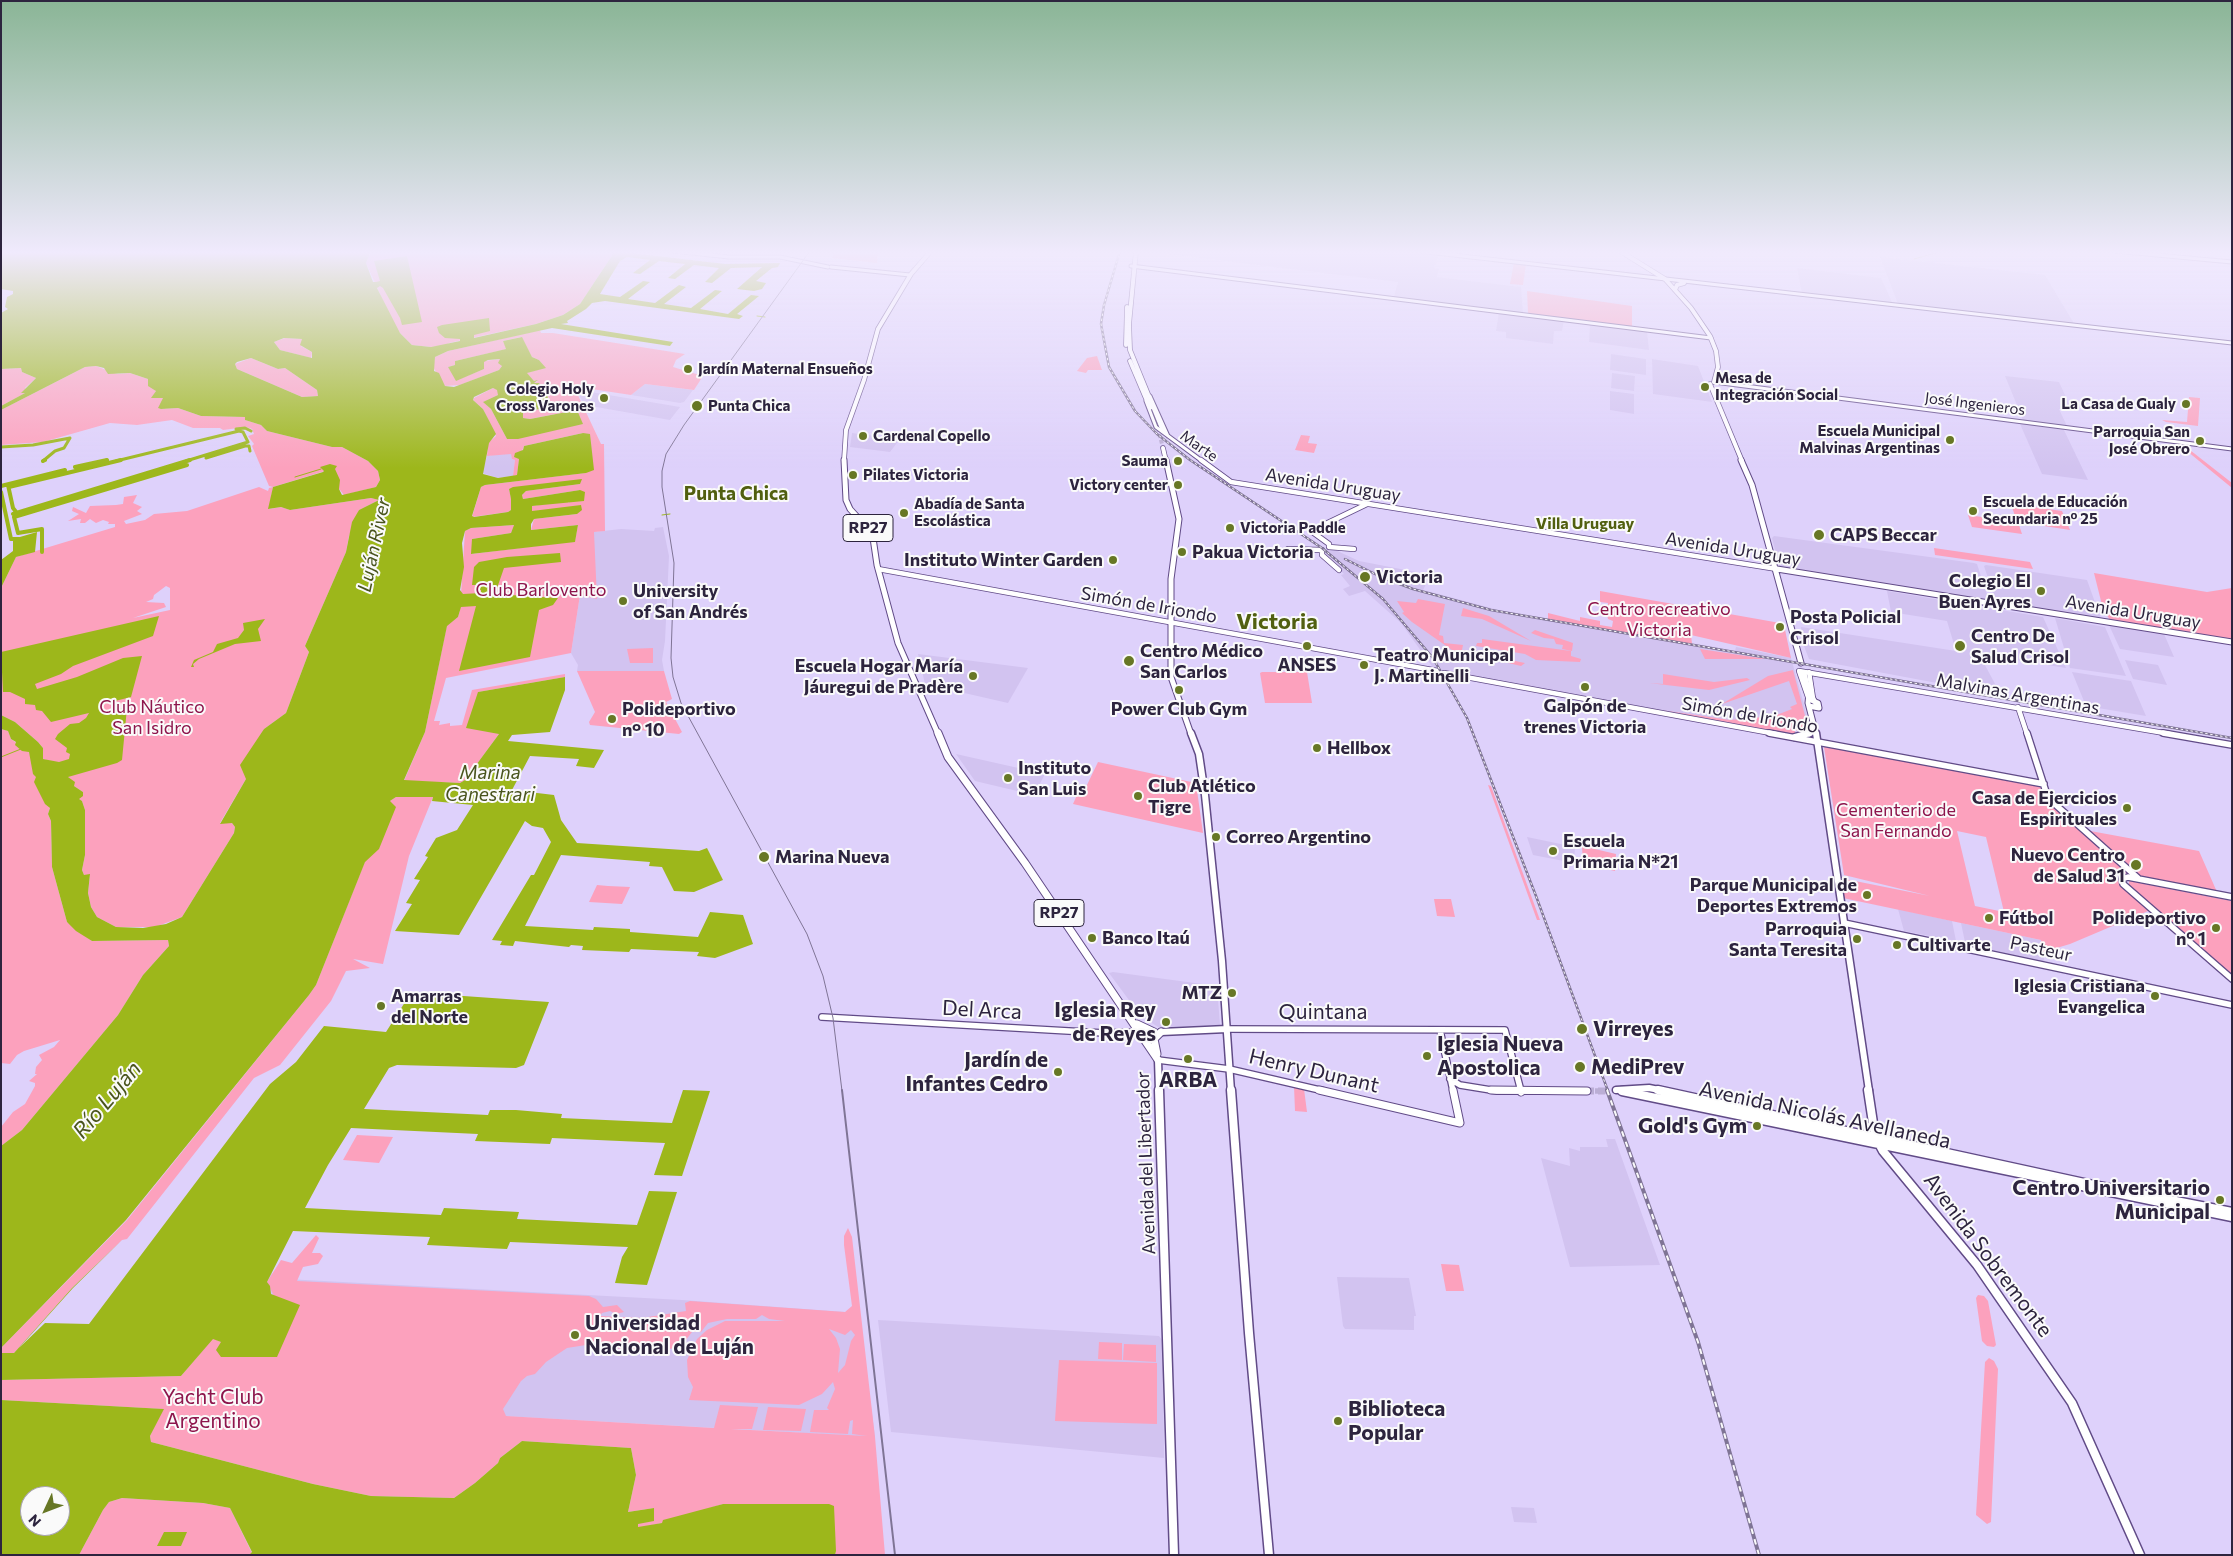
<!DOCTYPE html>
<html>
<head>
<meta charset="utf-8">
<style>
	body { margin:0 }
	#map { position:relative; width:2233px; height:1556px; overflow:hidden; background:#ded1fb; font-family:Commissioner,sans-serif }
	canvas { display:block }
	.frame { position:absolute; inset:0; border:2px solid #2d243e; pointer-events:none }
	.north { position:absolute; left:20px; top:1486px; width:50px; height:50px; box-sizing:border-box; background:#fafafa; border:1px solid #a8a4af; border-radius:50%; rotate:227deg; font-size:14px; font-weight:700; line-height:20px; text-align:center; color:#2d243e }
	.north::after { content:''; display:block; margin:auto; width:18px; height:22px; background:#677725; clip-path:polygon(50% 0,100% 100%,50% 72%,0 100%) }
</style>
</head>
<body>
<div id="map">
<canvas width="2233" height="1556"></canvas>
<div class="frame"></div>
<div class="north">N</div>
</div>
<script>
const context = document.querySelector('canvas').getContext('2d');
context.lineJoin = 'round';
function paint(path, color) {
  context.fillStyle = color;
  context.fill(path, 'evenodd');
}
function toPath(rows) {
  const path = new Path2D();
  for (const r of rows) {
    path.moveTo(r[0], r[1]);
    for (let i = 2; i < r.length; i += 2) path.lineTo(r[i], r[i + 1]);
  }
  return path;
}
function strokePath(path, color, width, dash) {
  context.strokeStyle = color;
  context.lineWidth = width;
  context.lineCap = dash ? 'butt' : 'round';
  context.setLineDash(dash || []);
  context.stroke(path);
}
function label(font, color, halo, rows, align = 'center') {
  context.font = font + ' Commissioner,sans-serif';
  context.lineWidth = 4;
  context.setLineDash([]);
  context.textBaseline = 'middle';
  context.strokeStyle = halo;
  context.fillStyle = color;
  for (const [text, x, y, turn = 0] of rows) {
    context.save();
    context.translate(x, y);
    context.rotate((+turn || 0) * Math.PI / 180);
    context.textAlign = isNaN(turn) ? turn : align;
    if (halo) context.strokeText(text, 0, 0);
    context.fillText(text, 0, 0);
    context.restore();
  }
}
const built = toPath([
	[1142,251,1410,251,1439,254,1434,268,1439,269,1437,277,1521,287,1523,313,1394,297,1398,282],
	[1880,257,2045,275,2075,325,1898,304],
	[1797,268,1881,278,1893,304,1802,294],
	[1499,312,1564,320,1562,331,1554,331,1553,344,1506,338,1506,332,1496,331],
	[1590,324,1647,331,1649,350,1589,342],
	[1611,354,1646,359,1646,375,1610,370],
	[1652,359,1698,366,1712,402,1653,394],
	[1612,373,1635,376,1634,391,1611,388],
	[2005,376,2059,382,2072,410,2059,409,2067,426,2023,420],
	[645,384,693,390,684,402,680,403,631,395],
	[576,391,585,391,680,407,670,420,585,405],
	[1610,391,1634,394,1634,414,1610,410],
	[2023,423,2063,428,2088,480,2042,474,2020,424],
	[852,433,900,439,890,452,850,447],
	[506,453,512,454,512,459,515,460,513,476,498,478,482,473,487,456],
	[663,527,669,556,665,641,662,660,664,671,577,671,578,665,571,653,580,595,588,596,594,532,621,529,654,531,655,528],
	[1774,536,1974,563,1977,564,1989,601,1785,569,1779,566,1772,538],
	[1331,548,1359,561,1416,572,1415,576,1429,578,1423,590,1506,612,1735,651,1736,647,1791,658,1811,730,1800,736,1434,669,1401,623,1365,591,1349,596,1343,589,1350,586,1341,575,1344,574,1324,555,1323,552],
	[1986,565,2087,580,2101,619,1996,602,1984,566],
	[1887,591,2043,617,2066,668,1979,654,2001,695,1809,659,1802,641,1801,627,1956,651,1947,621,1891,612],
	[2055,618,2105,627,2126,676,2070,668],
	[2109,625,2164,634,2174,657,2120,649],
	[918,654,1028,668,1008,703,925,684],
	[2125,660,2158,665,2167,685,2133,679],
	[2072,672,2131,681,2146,716,2086,706],
	[956,754,1045,774,1034,795,975,781],
	[1527,837,1575,847,1574,863,1533,855],
	[1898,909,1952,921,1956,941,1904,931],
	[1961,923,2041,940,2045,964,1966,947],
	[1113,972,1217,986,1220,1025,1158,1027,1140,1015,1109,973],
	[1606,1139,1615,1139,1660,1265,1570,1267,1541,1158,1570,1166,1569,1148,1580,1151,1580,1147,1608,1147],
	[271,1273,286,1279,682,1300,859,1313,875,1437,257,1402,267,1282],
	[1337,1277,1409,1278,1416,1316,1414,1316,1414,1330,1345,1329,1343,1326],
	[878,1320,1159,1336,1163,1341,1164,1458,891,1432],
	[1511,1507,1534,1508,1537,1523,1514,1522]
]);
const green = toPath([
	[371,251,615,251,580,304,563,315,536,324,449,343,445,346,431,347,412,345,396,329,366,263],
	[834,251,878,253,877,263,832,258],
	[1514,263,1526,264,1523,285,1510,284],
	[1527,291,1632,306,1632,327,1528,314],
	[540,330,541,333,553,333,685,354,676,360,673,367,703,376,694,390,645,384,631,395,585,388,576,391,601,444,604,444,605,531,594,532,597,599,580,595,571,653,446,678,434,721,440,721,439,725,450,723,450,726,462,725,472,690,565,674,565,677,478,692,499,734,465,780,460,783,404,781,425,732,447,625,458,617,460,610,465,531,471,528,514,525,511,533,472,539,472,554,575,541,578,525,531,530,534,519,577,514,532,511,532,506,568,501,568,503,580,490,523,499,522,495,526,491,580,484,509,489,511,498,511,510,508,512,472,517,481,487,485,485,585,473,583,433,524,446,519,459,517,475,513,476,515,460,512,459,511,454,487,456,488,443,496,436,483,409,473,400,474,398,493,388,497,389,499,393,498,395,484,402,491,409,507,439,576,410,530,419,523,418,523,412,551,407,546,388,543,387,539,383,534,383,538,381,534,381,526,373,540,369,543,365,539,360,532,357,521,337,503,341,507,349,455,361,455,365,448,367,462,378,484,369,484,361,501,359,502,366,499,370,460,385,445,386,433,367,435,357,448,351],
	[285,338,302,339,301,346,312,352,311,358,280,350,274,342],
	[1097,356,1102,370,1088,370,1086,373,1077,371,1087,358],
	[251,358,278,369,285,368,317,390,318,396,302,397,237,369,235,364],
	[1,366,2,369,21,368,22,372,36,378,25,388,27,392,1,406],
	[96,366,117,374,130,373,148,379,156,391,152,398,163,398,161,409,178,408,201,416,245,417,245,420,261,425,267,431,332,447,342,447,368,461,378,471,380,480,376,487,344,495,325,471,273,487,269,509,281,507,290,510,371,498,379,500,359,510,349,536,346,552,305,646,309,652,286,713,264,729,246,779,220,823,232,823,235,827,234,833,182,917,155,927,116,927,97,917,91,907,88,893,90,875,84,875,82,870,85,855,85,810,82,801,78,799,83,792,74,786,68,777,53,762,43,759,43,748,38,742,15,722,1,715,1,588,16,557,115,527,115,524,108,524,109,522,103,520,96,523,90,519,85,523,80,523,81,519,68,521,79,514,72,511,73,507,86,513,90,506,116,505,123,504,124,497,137,495,133,503,142,507,137,511,142,514,124,521,126,524,145,520,154,514,187,511,259,487,268,491,269,488,273,487,269,486,252,446,254,444,248,436,254,434,252,429,246,427,223,430,220,428,193,428,172,420,137,425,110,423,43,442,1,445,1,410,85,367],
	[166,586,170,588,170,610,133,618,166,607,164,603,146,602,153,599,154,595],
	[2189,397,2200,398,2198,426,2166,422,2162,420,2187,422],
	[1301,435,1310,436,1308,443,1317,444,1314,453,1295,450],
	[2176,442,2181,443,2218,472,2232,483,2232,488],
	[2011,504,2062,511,2070,530,2018,522,2022,534,1972,527,1968,515,2017,522],
	[1934,548,2030,562,2033,569,1935,555],
	[2094,573,2207,592,2232,588,2232,639,2110,620,2103,609],
	[1600,591,1780,623,1784,625,1791,658,1691,635,1692,644,1548,619,1548,613,1580,621,1580,617,1600,621,1600,625,1612,627,1613,621,1608,619,1607,614,1608,603,1600,602],
	[1418,599,1445,604,1439,635,1443,636,1444,643,1463,645,1462,650,1525,663,1521,666,1452,650,1412,622,1402,613,1404,612,1397,601,1416,603],
	[1463,608,1489,616,1531,641,1482,619,1461,616],
	[1535,630,1573,643,1572,651,1562,649,1563,645,1556,644,1554,639,1544,638,1531,633],
	[1482,639,1571,651,1571,656,1581,659,1580,662,1536,660,1525,654,1476,646,1477,643,1482,643],
	[653,648,653,663,630,663,627,649],
	[1700,649,1766,659,1767,659,1705,659],
	[1793,670,1809,731,1807,732,1795,730,1795,735,1661,710,1730,720,1774,716,1792,709,1790,707,1797,704,1789,681,1722,704,1768,676],
	[577,671,664,671,672,699,666,702,682,732,679,734,590,725,589,722,595,712],
	[1262,672,1307,672,1312,703,1265,703,1260,673],
	[1663,674,1714,682,1747,678,1750,680,1709,690,1649,683,1663,684],
	[1,729,8,731,11,739,29,752,50,808,48,814,51,821,52,867,67,922,92,941,168,940,169,946,143,975,118,1015,22,1130,1,1146,1,1127,13,1112,25,1104,35,1086,35,1083,29,1081,37,1074,35,1074,36,1067,42,1060,39,1055,54,1047,60,1040,24,1051,17,1055,10,1064,1,1063],
	[1826,745,2039,785,2045,797,2130,874,2119,873,2115,876,2119,883,2148,908,2148,911,2070,944,2043,952,2041,940,1843,898,1840,878,1930,896,1844,875,1824,747],
	[1957,831,1986,837,2004,912,1975,906],
	[1098,762,1196,783,1203,833,1073,804,1081,786,1086,787],
	[1488,785,1491,786,1540,920,1537,920],
	[396,797,433,797,409,856,383,964,353,959,370,968,346,971,331,1001,280,1065,254,1078,127,1239,122,1240,72,1288,14,1353,1,1353,1,1348,127,1220,309,995,316,985,365,861,379,848,390,801],
	[2085,830,2199,851,2217,892,2139,877],
	[1582,846,1616,854,1615,871,1583,864],
	[2129,881,2232,901,2232,977,2129,886],
	[597,885,608,886,630,887,622,904,589,902],
	[1434,899,1451,899,1455,917,1437,916],
	[1294,1086,1304,1089,1307,1112,1295,1111],
	[357,1135,393,1137,379,1163,343,1160],
	[848,1228,852,1237,875,1437,885,1555,835,1555,836,1551,723,1504,662,1523,638,1528,638,1524,654,1508,628,1512,636,1475,631,1448,522,1441,500,1458,498,1463,475,1483,454,1498,371,1496,313,1484,151,1442,150,1436,163,1409,1,1400,1,1380,181,1376,213,1338,221,1342,274,1296,267,1282,281,1260,292,1263,316,1235,319,1238,312,1253,320,1253,323,1256,318,1264,303,1267,297,1281,589,1296,596,1299,603,1307,617,1305,624,1312,616,1314,610,1311,602,1313,600,1316,642,1318,686,1311,685,1303,690,1301,845,1312,852,1306,844,1245,844,1236],
	[762,1315,769,1319,785,1321,725,1321,707,1330,697,1339,687,1360,688,1377,693,1387,689,1400,799,1405,822,1394,833,1382,835,1389,827,1408,829,1410,814,1410,810,1432,848,1434,850,1421,853,1420,852,1434,867,1436,731,1429,752,1429,758,1407,720,1405,714,1428,506,1416,503,1409,521,1381,527,1376,535,1374,546,1362,567,1348,586,1345,653,1352,670,1349,682,1345,692,1332,701,1332,708,1323,727,1319,756,1319],
	[829,1329,845,1335,851,1330,855,1335,851,1341,845,1365,838,1373,840,1349,836,1338],
	[1441,1264,1459,1265,1464,1291,1446,1291],
	[1978,1295,1984,1296,1988,1301,1996,1345,1994,1347,1987,1346,1982,1341,1976,1298],
	[1099,1342,1122,1343,1122,1360,1098,1359],
	[1124,1344,1156,1345,1156,1362,1123,1360],
	[1989,1358,1994,1361,1998,1369,1991,1522,1987,1524,1976,1515,1985,1362],
	[1059,1360,1157,1363,1157,1424,1055,1421],
	[768,1407,806,1409,801,1431,763,1430],
	[122,1498,203,1503,230,1508,252,1553,249,1555,79,1555,103,1510,109,1502]
]);
const water = toPath([
	[1,251,371,251,366,263,373,282,376,282,380,281,374,261,407,256,422,322,402,325,400,318,383,288,380,286,377,288,400,333,412,345,431,347,460,341,460,339,445,338,439,333,437,327,442,325,489,318,490,331,474,335,474,338,536,324,563,315,580,304,615,251,725,264,780,263,778,267,772,268,756,281,766,283,762,289,754,291,737,289,762,267,731,268,712,283,705,282,719,268,694,265,675,279,668,278,685,264,659,261,640,274,633,273,650,260,627,257,620,261,600,294,620,297,643,281,650,282,628,299,655,303,679,285,686,287,664,304,691,308,715,290,722,291,700,309,728,314,751,295,759,296,737,314,743,316,739,319,605,301,592,303,586,309,567,321,568,323,561,324,673,342,670,346,552,328,448,351,435,357,434,371,439,373,445,386,454,387,499,370,502,366,498,363,500,359,488,360,484,362,484,369,456,381,448,367,455,365,455,361,506,349,503,341,522,337,532,357,539,360,546,368,527,373,534,381,538,380,534,383,539,383,543,388,551,387,545,389,551,407,523,412,523,418,530,419,577,410,583,424,518,439,507,439,491,409,483,402,498,395,497,390,493,388,474,397,473,400,483,409,496,434,489,443,483,474,498,478,517,475,519,459,514,457,515,453,523,450,524,446,583,433,590,434,594,470,586,473,485,485,481,487,472,516,474,517,508,512,511,510,511,499,509,489,513,487,582,479,580,484,526,491,522,495,523,499,580,490,585,492,584,501,532,506,532,511,581,505,582,510,577,514,534,519,531,524,531,530,578,525,575,542,471,554,472,539,511,533,514,525,471,528,465,531,462,543,464,567,460,590,463,594,481,593,481,590,478,590,477,585,472,585,474,567,479,562,507,557,560,553,561,562,504,568,495,594,558,598,553,605,539,610,530,657,459,671,476,606,461,607,458,617,447,626,425,732,404,780,460,783,465,780,499,734,466,728,478,692,565,677,565,690,550,732,512,735,508,741,604,750,594,768,576,766,579,759,530,756,512,790,554,795,561,820,577,843,699,851,707,848,723,880,694,892,674,891,662,867,649,866,650,862,561,855,525,926,593,930,594,927,630,929,630,932,698,937,710,912,743,915,753,944,715,958,697,956,699,952,631,949,629,952,582,950,583,946,571,945,569,947,515,941,513,946,500,945,502,941,492,940,531,875,534,875,551,842,543,828,532,826,525,821,459,935,395,931,412,904,406,903,420,880,414,879,428,857,425,856,436,838,457,830,473,805,432,801,433,797,396,797,390,801,396,807,379,849,365,862,316,985,309,995,126,1220,1,1348,1,1146,22,1130,118,1015,143,975,169,946,168,940,92,941,76,931,67,922,52,867,51,821,48,814,50,808,45,804,34,782,36,777,33,774,29,752,22,751,15,745,16,742,11,739,8,731,1,729,1,715,15,722,38,742,43,748,43,759,59,762,69,759,70,754,66,752,67,748,55,739,58,734,70,724,79,723,86,718,89,713,51,722,42,711,36,710,35,705,25,704,25,699,10,692,3,692,1,652,159,616,153,636,73,666,61,674,35,684,37,689,77,677,123,658,142,656,131,697,103,704,100,711,127,708,122,760,117,763,68,777,75,782,74,786,83,792,83,796,79,799,82,801,85,810,85,855,82,870,84,875,90,874,88,893,91,907,97,917,116,927,143,928,166,924,182,917,234,833,235,827,232,823,220,824,246,779,240,765,264,729,286,713,309,652,305,646,346,552,352,522,359,510,379,500,371,498,290,510,281,507,268,509,273,487,323,472,324,471,320,467,330,464,337,466,335,469,340,480,339,489,342,495,376,487,380,480,378,471,368,461,342,447,332,447,267,431,261,425,245,420,245,417,201,416,178,408,161,409,158,408,163,398,151,398,156,391,148,386,148,379,130,373,108,374,104,368,96,366,85,367,1,410,1,406,25,393,21,393,36,378,22,372,21,368,1,369,1,313,8,309,5,307,7,297,13,294,13,291,1,289],
	[284,338,302,339,300,345,312,352,312,358,280,350,274,342],
	[251,358,278,369,285,368,317,390,318,396,302,397,237,369,235,364,237,362],
	[37,532,35,552,16,557,1,588,1,560,13,551,13,539],
	[265,619,258,629,261,641,235,644,199,659,193,664,194,667,191,667,194,660,213,652,217,644,238,638,244,630,243,623],
	[435,994,549,1002,524,1065,516,1068,397,1065,389,1068,364,1109,488,1115,490,1110,516,1110,562,1114,561,1118,672,1123,683,1090,710,1091,682,1176,654,1175,665,1143,552,1138,550,1144,475,1141,478,1134,351,1128,328,1165,305,1208,441,1215,444,1208,519,1212,517,1219,637,1225,649,1191,677,1192,647,1285,615,1283,622,1257,628,1247,510,1242,507,1249,427,1245,430,1237,293,1231,267,1282,270,1286,271,1294,300,1305,277,1357,221,1357,216,1350,221,1342,213,1339,181,1376,1,1380,1,1353,14,1353,72,1288,122,1240,73,1288,19,1348,45,1323,89,1324,270,1084,296,1062,324,1026,386,1032,407,999,424,1000],
	[1,1400,164,1409,150,1436,151,1442,313,1484,371,1496,454,1498,475,1483,498,1463,500,1458,522,1441,631,1448,636,1475,628,1512,654,1508,654,1521,638,1524,638,1527,662,1523,663,1520,723,1504,829,1504,834,1506,836,1551,835,1555,249,1555,252,1552,230,1508,203,1503,122,1498,109,1502,103,1510,79,1555,1,1555],
	[30,1496,60,1496,60,1526,30,1526],
	[164,1532,187,1532,181,1546,157,1546]
]);
const stream = toPath([
	[1914,259,1943,251],
	[757,316,765,317],
	[295,477,321,469],
	[662,515,670,514],
	[1,757,21,749]
]);
const canalFar1 = toPath([
	[236,429,245,428,251,431],
	[1,447,33,445,70,438,64,448,55,451,43,461],
	[206,458,245,446,249,446,250,451],
	[103,461,107,460],
	[116,461,239,431,243,432,248,442,186,461]
]);
const canal = toPath([
	[43,461,45,460],
	[75,467,107,460],
	[8,485,13,508,17,513],
	[1,486,65,470],
	[9,487,121,460],
	[1,492,11,539,19,539],
	[13,514,190,460],
	[42,552,42,529,18,533,14,517,187,465]
]);
const tertiaryTunnelFar1 = toPath([
	[1587,1091,1609,1091]
]);
const tertiaryTunnel = toPath([
	[1587,1091,1609,1091]
]);
const secondaryTunnel = toPath([
	[1158,428,1163,448]
]);
const tertiaryFar3 = toPath([
	[673,251,729,257,780,257,828,267],
	[1418,251,2232,343],
	[2114,251,2232,262],
	[1131,266,1711,338],
	[831,267,910,275],
	[1714,382,2232,449],
	[1150,396,1168,436],
	[1146,401,1156,427,1202,461]
]);
const tertiaryFar2 = toPath([
	[1201,460,1231,482,1777,569],
	[1311,531,1367,504],
	[1311,531,1329,544,1329,547,1354,549],
	[1288,549,1322,550,1322,555,1339,570],
	[878,569,1438,671],
	[1809,672,1813,698],
	[1444,673,1776,734],
	[1808,697,1799,671,2170,734],
	[2018,707,2027,734]
]);
const tertiaryFar1 = toPath([
	[1769,733,2044,784],
	[2027,733,2048,798,2139,879],
	[2163,733,2232,745],
	[2232,897,2128,877,2122,879,2123,884,2232,979],
	[1844,923,2232,1005],
	[822,1017,1104,1033,1140,1032],
	[1227,1029,1505,1030,1521,1091],
	[1440,1030,1453,1091],
	[1158,1060,1229,1069,1324,1091],
	[1450,1079,1460,1085,1497,1091,1587,1091]
]);
const tertiary = toPath([
	[1319,1090,1460,1123,1453,1090],
	[1491,1090,1587,1091],
	[1520,1090,1521,1092]
]);
const secondaryFar3 = toPath([
	[1136,251,1129,324,1130,350,1163,431],
	[1620,251,1665,279,1691,308,1710,336,1716,351,1718,367,1714,382],
	[1675,290,1677,285,1684,283],
	[1126,345,1127,307],
	[1130,361,1150,408],
	[1710,384,1742,461],
	[1163,448,1166,461]
]);
const secondaryFar2 = toPath([
	[1166,460,1179,519,1171,579,1171,677,1191,734],
	[1741,460,1752,485,1801,663],
	[1777,569,2232,642],
	[1804,673,1809,693,1815,702],
	[1809,693,1808,703,1816,734],
	[1809,706,1819,708,1818,703,1813,701],
	[1809,734,1813,725]
]);
const secondaryFar1 = toPath([
	[1191,733,1199,754,1205,795,1222,961,1231,1091],
	[1816,733,1869,1091],
	[1795,737,1810,733],
	[1161,1032,1227,1029],
	[1158,1060,1159,1091],
	[1616,1090,1649,1088,1664,1091]
]);
const secondary = toPath([
	[1159,1090,1174,1555],
	[1231,1090,1249,1333,1269,1555],
	[1658,1090,2089,1184,2232,1212],
	[1868,1090,1875,1136,1883,1151,1977,1265,2072,1403,2140,1555],
	[1622,1091,2232,1217]
]);
const primaryFar2 = toPath([
	[844,461,846,430,864,380,878,329,911,274,931,251]
]);
const primaryFar1 = toPath([
	[844,460,846,500,850,509,870,531,873,538,877,565,898,643,938,734]
]);
const primary = toPath([
	[938,733,948,757,1025,863,1158,1060],
	[1137,1024,1154,1032],
	[1157,1054,1154,1039,1161,1032]
]);
const tramFar1 = toPath([
	[810,251,684,425,666,454,662,471,662,487,674,563,671,658,673,677,681,703,807,934,823,976,833,1018,842,1091]
]);
const tram = toPath([
	[842,1090,895,1555]
]);
const railFar1 = toPath([
	[1120,251,1104,305,1101,324,1109,367,1135,411,1157,434,1190,460,1322,548,1383,599,1433,658,1467,718,1536,896,1608,1091],
	[1345,559,1381,577,1413,589,1491,610,2232,738]
]);
const rail = toPath([
	[1607,1090,1698,1342,1759,1555]
]);
const markers = [
	[688,369,5,"#677725"],
	[1705,387,5,"#677725"],
	[604,398,5,"#677725"],
	[2186,404,5,"#677725"],
	[697,406,6,"#677725"],
	[863,436,5,"#677725"],
	[1950,440,5,"#677725"],
	[2200,441,5,"#677725"],
	[1178,461,5,"#677725"],
	[853,475,5,"#677725"],
	[1178,485,5,"#677725"],
	[1973,511,5,"#677725"],
	[904,513,5,"#677725"],
	[1230,528,5,"#677725"],
	[1819,535,6,"#677725"],
	[1182,552,5,"#677725"],
	[1113,560,5,"#677725"],
	[1365,577,6,"#677725"],
	[2041,591,5,"#677725"],
	[623,601,5,"#677725"],
	[1780,627,5,"#677725"],
	[1307,646,5,"#677725"],
	[1960,646,6,"#677725"],
	[1129,661,6,"#677725"],
	[1364,665,5,"#677725"],
	[973,676,5,"#677725"],
	[1585,687,5,"#677725"],
	[1179,690,5,"#677725"],
	[612,719,5,"#677725"],
	[1317,748,5,"#677725"],
	[1008,778,5,"#677725"],
	[1138,796,5,"#677725"],
	[2127,808,5,"#677725"],
	[1216,837,5,"#677725"],
	[1553,851,5,"#677725"],
	[764,857,6,"#677725"],
	[2136,865,6,"#677725"],
	[1867,895,5,"#677725"],
	[1989,918,5,"#677725"],
	[2216,928,5,"#677725"],
	[1092,938,5,"#677725"],
	[1857,939,5,"#677725"],
	[1897,945,5,"#677725"],
	[1232,993,5,"#677725"],
	[2155,996,5,"#677725"],
	[381,1006,5,"#677725"],
	[1166,1022,5,"#677725"],
	[1582,1029,6,"#677725"],
	[1427,1056,5,"#677725"],
	[1188,1059,5,"#677725"],
	[1580,1067,6,"#677725"],
	[1058,1072,5,"#677725"],
	[1757,1126,5,"#677725"],
	[2220,1200,5,"#677725"],
	[575,1335,5,"#677725"],
	[1338,1421,5,"#677725"]
];
const farPoinames = [
	["Jardín Maternal Ensueños",698,369],
	["Mesa de",1715,378],
	["Integración Social",1715,395],
	["Colegio Holy",594,389,"right"],
	["Cross Varones",594,406,"right"],
	["La Casa de Gualy",2176,404,"right"],
	["Punta Chica",708,406],
	["Escuela Municipal",1940,431,"right"],
	["Malvinas Argentinas",1940,448,"right"],
	["Parroquia San",2190,432,"right"],
	["José Obrero",2190,449,"right"],
	["Cardenal Copello",873,436],
	["Sauma",1168,461,"right"],
	["Pilates Victoria",863,475],
	["Victory center",1168,485,"right"],
	["Escuela de Educación",1983,502],
	["Secundaria nº 25",1983,519],
	["Abadía de Santa",914,504],
	["Escolástica",914,521],
	["Victoria Paddle",1240,528]
];
const farStreetnames = [
	["José Ingenieros",1975,404,7],
	["Marte",1199,446,35]
];
const farNeighbourhoodnames = [
	["Villa Uruguay",1585,524]
];
const shields = [
	[868,528,50],
	[1059,913,50]
];
const shieldNames = [
	["RP27",868,528],
	["RP27",1059,913]
];
const streetNames = [
	["Avenida Uruguay",1333,485,9],
	["Avenida Uruguay",1733,549,9],
	["Simón de Iriondo",1149,605,10],
	["Avenida Uruguay",2133,612,9],
	["Malvinas Argentinas",2018,694,10],
	["Simón de Iriondo",1750,715,10],
	["Pasteur",2041,949,12],
	["Avenida del Libertador",1146,1163,-92]
];
const poiNames = [
	["CAPS Beccar",1830,535],
	["Pakua Victoria",1192,552],
	["Instituto Winter Garden",1103,560,"right"],
	["Victoria",1376,577],
	["Colegio El",2031,581,"right"],
	["Buen Ayres",2031,602,"right"],
	["University",633,591],
	["of San Andrés",633,612],
	["Posta Policial",1790,617],
	["Crisol",1790,638],
	["Centro De",1971,636],
	["Salud Crisol",1971,657],
	["Centro Médico",1140,651],
	["San Carlos",1140,672],
	["Teatro Municipal",1374,655],
	["J. Martinelli",1374,676],
	["ANSES",1307,665,"center"],
	["Escuela Hogar María",963,666,"right"],
	["Jáuregui de Pradère",963,687,"right"],
	["Galpón de",1585,706,"center"],
	["trenes Victoria",1585,727,"center"],
	["Polideportivo",622,709],
	["n° 10",622,730],
	["Power Club Gym",1179,709,"center"],
	["Hellbox",1327,748],
	["Instituto",1018,768],
	["San Luis",1018,789],
	["Club Atlético",1148,786],
	["Tigre",1148,807],
	["Casa de Ejercicios",2117,798,"right"],
	["Espirituales",2117,819,"right"],
	["Correo Argentino",1226,837],
	["Escuela",1563,841],
	["Primaria N*21",1563,862],
	["Nuevo Centro",2125,855,"right"],
	["de Salud 31",2125,876,"right"],
	["Marina Nueva",775,857],
	["Parque Municipal de",1857,885,"right"],
	["Deportes Extremos",1857,906,"right"],
	["Fútbol",1999,918],
	["Polideportivo",2206,918,"right"],
	["nº 1",2206,939,"right"],
	["Parroquia",1847,929,"right"],
	["Santa Teresita",1847,950,"right"],
	["Banco Itaú",1102,938],
	["Cultivarte",1907,945],
	["Iglesia Cristiana",2145,986,"right"],
	["Evangelica",2145,1007,"right"],
	["MTZ",1222,993,"right"],
	["Amarras",391,996],
	["del Norte",391,1017]
];
const parkNames = [
	["Club Barlovento",541,590],
	["Centro recreativo",1659,609],
	["Victoria",1659,630],
	["Club Náutico",152,707],
	["San Isidro",152,728],
	["Cementerio de",1896,810],
	["San Fernando",1896,831]
];
const farDistrictnames = [
	["Punta Chica",736,494]
];
const waterNames = [
	["Luján River",374,545,-78],
	["Marina",490,773],
	["Canestrari",490,795]
];
const nearStreetnames = [
	["Del Arca",982,1010,3],
	["Quintana",1323,1012],
	["Henry Dunant",1314,1071,13],
	["Avenida Nicolás Avellaneda",1825,1115,12],
	["Avenida Sobremonte",1988,1255,53]
];
const nearPoinames = [
	["Iglesia Rey",1156,1010,"right"],
	["de Reyes",1156,1034,"right"],
	["Virreyes",1593,1029],
	["Iglesia Nueva",1437,1044],
	["Apostolica",1437,1068],
	["Jardín de",1048,1060,"right"],
	["Infantes Cedro",1048,1084,"right"],
	["MediPrev",1591,1067],
	["ARBA",1188,1080,"center"],
	["Gold's Gym",1747,1126,"right"],
	["Centro Universitario",2210,1188,"right"],
	["Municipal",2210,1212,"right"],
	["Universidad",585,1323],
	["Nacional de Luján",585,1347],
	["Biblioteca",1348,1409],
	["Popular",1348,1433]
];
const nearParknames = [
	["Yacht Club",213,1397],
	["Argentino",213,1421]
];
const districtNames = [
	["Victoria",1277,622]
];
const nearWaternames = [
	["Río Luján",107,1100,-50]
];
paint(built, '#d2c3f0');
paint(green, '#fca1bd');
paint(water, '#9db71b');
strokePath(stream, '#9db71b', 1);
strokePath(canalFar1, '#9db71b', 3);
strokePath(canal, '#9db71b', 4);
strokePath(tertiaryTunnelFar1, '#bbaed5', 5.5, [5.5, 2.5]);
strokePath(tertiaryTunnel, '#bbaed5', 7, [7, 4]);
strokePath(secondaryTunnel, '#bbaed5', 4, [4, 2]);
strokePath(tertiaryFar3, '#614b87', 5);
strokePath(tertiaryFar2, '#614b87', 6);
strokePath(tertiaryFar1, '#614b87', 8);
strokePath(tertiary, '#614b87', 9);
strokePath(secondaryFar3, '#614b87', 5.5);
strokePath(secondaryFar2, '#614b87', 7);
strokePath(secondaryFar1, '#614b87', 9);
strokePath(secondary, '#614b87', 11);
strokePath(primaryFar2, '#614b87', 5.5);
strokePath(primaryFar1, '#614b87', 7);
strokePath(primary, '#614b87', 9);
strokePath(tertiaryFar3, '#fff', 3);
strokePath(tertiaryFar2, '#fff', 4.5);
strokePath(tertiaryFar1, '#fff', 5.5);
strokePath(tertiary, '#fff', 7);
strokePath(secondaryFar3, '#fff', 4);
strokePath(secondaryFar2, '#fff', 5);
strokePath(secondaryFar1, '#fff', 6);
strokePath(secondary, '#fff', 8);
strokePath(primaryFar2, '#fff', 4);
strokePath(primaryFar1, '#fff', 5);
strokePath(primary, '#fff', 7);
strokePath(tramFar1, '#7f7495', 1);
strokePath(tram, '#7f7495', 2);
strokePath(railFar1, '#7f7495', 2.5);
strokePath(rail, '#7f7495', 4);
strokePath(railFar1, '#fafafa', 1, [2.5]);
strokePath(rail, '#fafafa', 2, [5.5]);
const sky = context.createLinearGradient(0, 0, 0, 468);
sky.addColorStop(0, '#8ab596');
sky.addColorStop(0.54, '#f0eafd');
sky.addColorStop(1, '#f0eafd00');
context.fillStyle = sky;
context.fillRect(0, 0, 2233, 468);
for (const [x, y, r, color] of markers) {
  const dot = new Path2D();
  dot.arc(x, y, r, 0, 2 * Math.PI);
  context.fillStyle = color;
  context.fill(dot);
  strokePath(dot, '#fafafa', 2);
}
label('bold 15px', '#2d243e', '#fafafa', farPoinames, 'left');
label('15px', '#2d243e', '#fafafa', farStreetnames);
label('bold 16px', '#515f10', '#fafafa', farNeighbourhoodnames);
for (const [x, y, w] of shields) {
  const box = new Path2D();
  box.roundRect(x - w / 2, y - 13.5, w, 27, 4);
  context.fillStyle = '#fafafa';
  context.fill(box);
  strokePath(box, '#2d243e', 1);
}
label('bold 16px', '#2d243e', null, shieldNames);
label('18px', '#2d243e', '#fafafa', streetNames);
label('bold 18px', '#2d243e', '#fafafa', poiNames, 'left');
label('18px', '#8d154c', '#fafafa', parkNames);
label('bold 19px', '#515f10', '#fafafa', farDistrictnames);
label('italic 19px', '#49541d', '#fafafa', waterNames);
label('21px', '#2d243e', '#fafafa', nearStreetnames);
label('bold 21px', '#2d243e', '#fafafa', nearPoinames, 'left');
label('21px', '#8d154c', '#fafafa', nearParknames);
label('bold 22px', '#515f10', '#fafafa', districtNames);
label('italic 22px', '#49541d', '#fafafa', nearWaternames);
</script>
</body>
</html>
